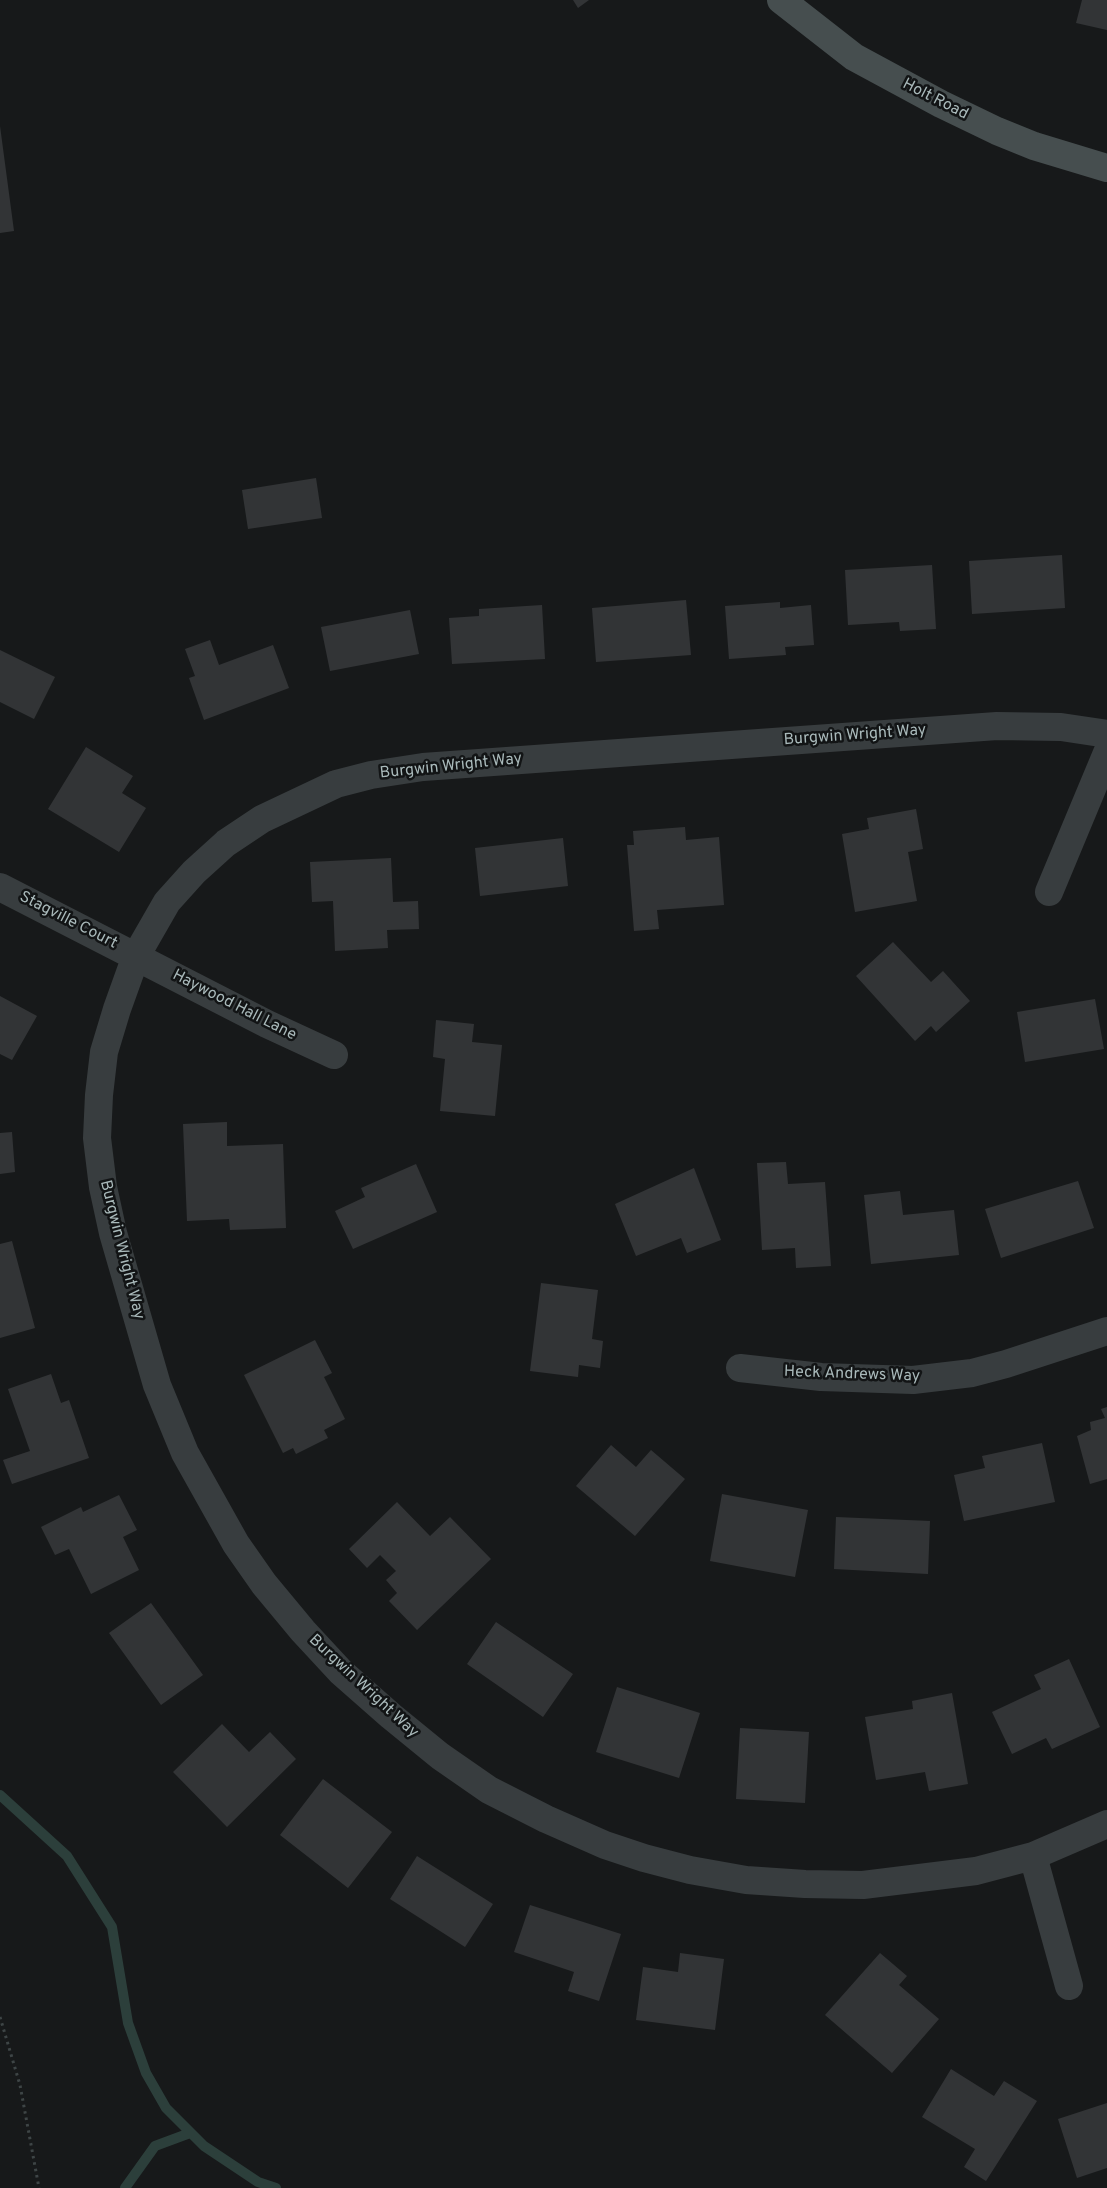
<!DOCTYPE html>
<html>
<head>
<meta charset="utf-8">
<style>
	body { margin:0 }
	canvas { display:block; background:#17191a }
</style>
</head>
<body>
<canvas width="1107" height="2188"></canvas>
<script>
const context = document.querySelector('canvas').getContext('2d');
context.lineJoin = 'round';
function toPath(rows) {
  const path = new Path2D();
  for (const r of rows) {
    path.moveTo(r[0], r[1]);
    for (let i = 2; i < r.length; i += 2) path.lineTo(r[i], r[i + 1]);
  }
  return path;
}
function strokePath(path, color, width, dash) {
  context.strokeStyle = color;
  context.lineWidth = width;
  context.lineCap = dash ? 'butt' : 'round';
  context.setLineDash(dash || []);
  context.stroke(path);
}
function paint(path, color) {
  context.fillStyle = color;
  context.fill(path, 'evenodd');
}
function label(font, color, halo, rows, align = 'center') {
  context.font = font + ' Overpass,sans-serif';
  context.lineWidth = 5;
  context.setLineDash([]);
  context.textBaseline = 'middle';
  context.strokeStyle = halo;
  context.fillStyle = color;
  for (const [text, x, y, turn = 0] of rows) {
    context.save();
    context.translate(x, y);
    context.rotate((+turn || 0) * Math.PI / 180);
    context.textAlign = isNaN(turn) ? turn : align;
    if (halo) context.strokeText(text, 0, 0);
    context.fillText(text, 0, 0);
    context.restore();
  }
}
const stream = toPath([
	[0,1795,67,1856,112,1927,128,2023,146,2073,166,2108,204,2146,258,2182,276,2188],
	[125,2188,155,2146,190,2133]
]);
const building = toPath([
	[573,0,589,0,578,8],
	[1082,0,1107,0,1107,30,1076,23],
	[0,126,14,231,0,233],
	[316,478,322,518,248,529,242,490],
	[1062,555,1065,608,972,614,969,561],
	[932,565,936,629,900,631,899,622,848,625,845,570],
	[686,600,691,655,596,662,592,608],
	[780,602,780,608,811,605,814,645,785,647,786,655,729,659,725,606],
	[542,605,545,659,452,664,449,618,479,616,479,609],
	[410,610,419,654,330,671,321,627],
	[210,640,219,665,273,645,289,688,204,720,189,678,195,676,185,649],
	[0,650,55,677,34,719,0,702],
	[86,747,133,776,122,793,146,808,119,852,48,809],
	[916,809,923,849,908,852,917,901,855,912,842,834,869,829,867,818],
	[685,827,686,840,719,837,724,905,657,910,659,929,634,931,627,845,634,845,633,831],
	[563,838,568,886,480,896,475,848],
	[391,858,393,902,418,901,419,929,387,930,388,948,335,951,333,901,312,902,310,862],
	[893,942,931,982,943,971,970,1001,936,1032,931,1026,915,1041,856,976],
	[0,996,37,1016,12,1060,0,1054],
	[1095,999,1104,1049,1025,1062,1017,1012],
	[436,1020,474,1024,472,1042,502,1045,495,1116,440,1111,445,1059,433,1057],
	[227,1122,227,1146,283,1144,286,1228,230,1230,229,1219,187,1221,183,1124],
	[12,1132,15,1172,0,1174,0,1133],
	[786,1162,788,1184,825,1182,831,1266,796,1268,795,1248,762,1250,757,1163],
	[416,1164,437,1212,353,1249,335,1211,365,1197,361,1188],
	[694,1168,721,1240,687,1253,681,1238,636,1256,615,1204],
	[1078,1181,1094,1228,1001,1258,985,1209],
	[900,1191,903,1215,954,1210,959,1255,871,1264,864,1195],
	[12,1241,35,1328,0,1338,0,1244],
	[541,1283,598,1290,592,1339,603,1341,600,1368,579,1365,578,1377,530,1371],
	[315,1340,332,1373,324,1377,345,1419,324,1430,328,1438,296,1454,293,1448,283,1453,244,1375],
	[51,1374,61,1403,69,1400,89,1458,12,1484,3,1460,30,1451,8,1389],
	[1107,1407,1107,1479,1090,1484,1077,1436,1091,1430,1090,1422,1105,1418,1101,1409],
	[1042,1443,1055,1502,964,1521,954,1475,985,1468,982,1456],
	[611,1445,636,1467,651,1450,685,1479,635,1536,576,1486],
	[722,1494,808,1510,795,1577,710,1561],
	[119,1495,137,1530,123,1537,139,1570,91,1594,69,1549,55,1555,41,1527,81,1507,83,1512],
	[397,1502,430,1536,450,1517,491,1559,417,1630,389,1601,397,1593,386,1580,396,1571,380,1555,367,1568,349,1549],
	[836,1517,930,1521,928,1574,834,1569],
	[151,1603,203,1675,161,1705,109,1633],
	[496,1622,573,1674,543,1717,467,1664],
	[1069,1659,1100,1727,1052,1749,1046,1738,1012,1754,992,1712,1041,1689,1034,1675],
	[617,1687,700,1713,679,1778,596,1752],
	[952,1693,968,1784,929,1791,925,1772,876,1780,865,1717,913,1709,912,1701],
	[222,1724,249,1752,270,1732,296,1759,227,1827,173,1772],
	[740,1728,809,1732,805,1803,736,1799],
	[323,1779,392,1832,348,1888,280,1835],
	[417,1856,493,1904,465,1947,390,1899],
	[530,1905,621,1934,599,2001,568,1991,574,1972,514,1952],
	[680,1953,724,1959,715,2030,636,2020,643,1967,678,1972],
	[880,1953,907,1976,899,1985,939,2019,892,2073,825,2015],
	[951,2069,994,2096,1004,2081,1037,2101,986,2181,964,2167,975,2149,922,2117],
	[1107,2103,1107,2168,1077,2178,1058,2119]
]);
const path = toPath([
	[0,2017,20,2085,39,2188]
]);
const street = toPath([
	[1107,734,1061,727,997,726,423,767,371,775,336,784,262,819,226,843,194,872,167,902,136,956,117,1009,104,1052,99,1095,97,1138,103,1187,113,1233,157,1385,185,1453,236,1544,264,1584,303,1631,341,1672,391,1716,440,1756,489,1790,546,1819,605,1845,644,1858,690,1870,746,1880,805,1884,863,1885,976,1871,1033,1856,1107,1824],
	[0,887,267,1024,334,1055],
	[1049,892,1107,753],
	[740,1368,821,1377,913,1380,972,1373,1006,1364,1107,1331],
	[1033,1856,1069,1986]
]);
const secondary = toPath([
	[781,0,854,57,941,104,997,131,1034,146,1107,168]
]);
const streetNames = [
	["Holt Road",935,100,27],
	["Burgwin Wright Way",855,736,-4],
	["Burgwin Wright Way",451,767,-6],
	["Stagville Court",68,921,27],
	["Haywood Hall Lane",234,1006,27],
	["Burgwin Wright Way",121,1250,76],
	["Heck Andrews Way",852,1375,2],
	["Burgwin Wright Way",363,1687,43]
];
strokePath(stream, '#2c3f3b', 10);
paint(building, '#323436');
strokePath(path, '#3e4546', 3, [2.5, 4]);
strokePath(street, '#383d3f', 28);
strokePath(secondary, '#464e4f', 28);
label('16px', '#a9b9ba', '#121415', streetNames);
</script>
</body>
</html>
